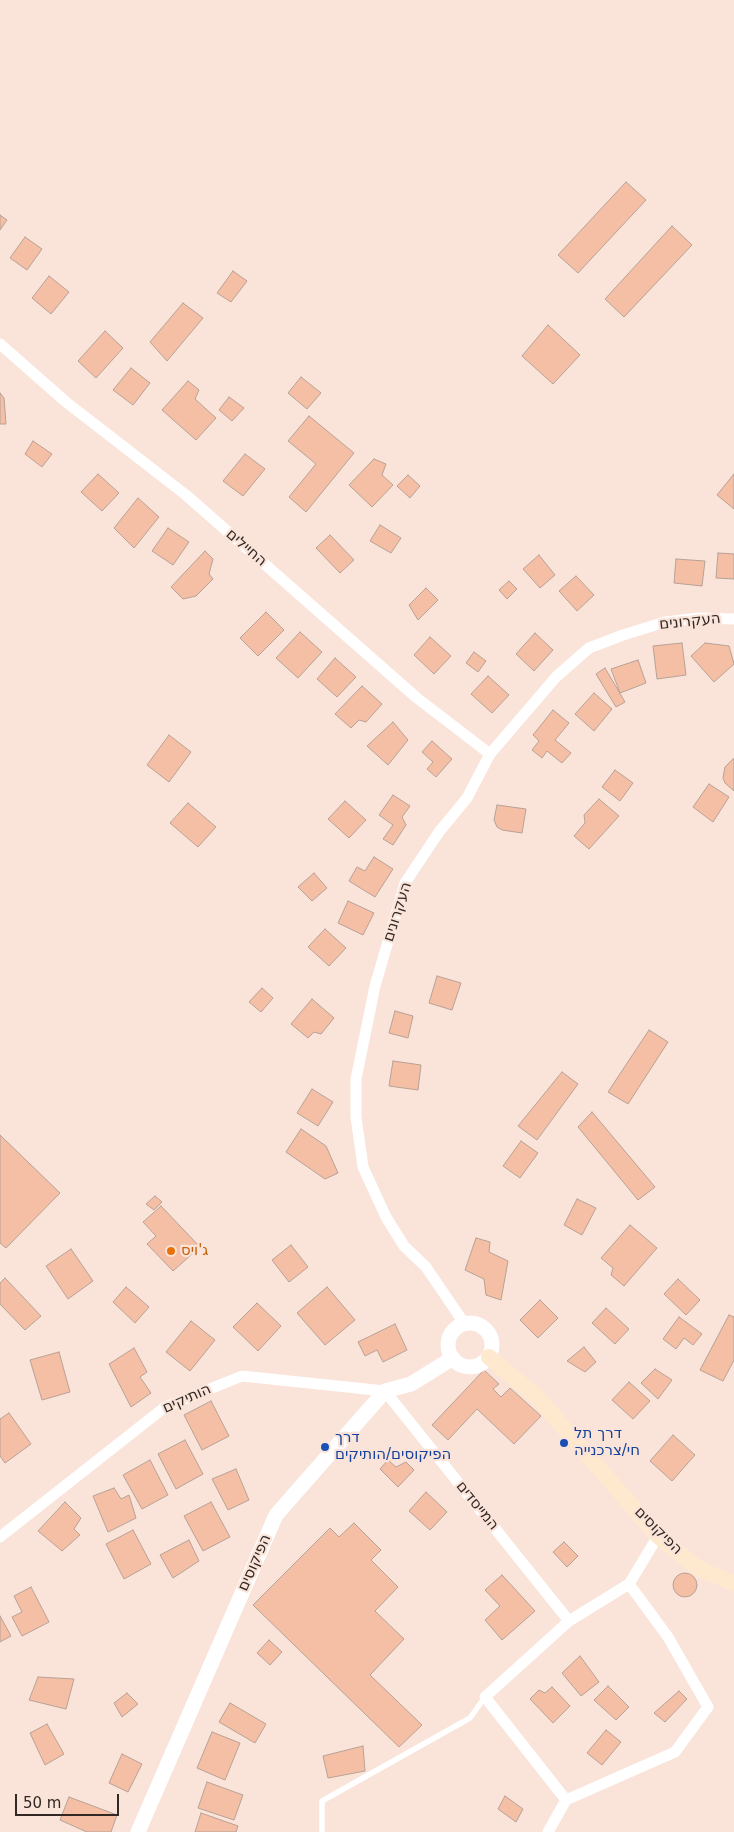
<!DOCTYPE html>
<html>
<head>
<meta charset="utf-8">
<style>
	body { margin:0 }
	#map { position:relative; width:734px; height:1832px; overflow:hidden; background:#fae3d8; font-family:"DejaVu Sans",sans-serif }
	canvas { display:block }
	.scale { position:absolute; left:15px; top:1794px; width:104px; height:22px; box-sizing:border-box; border:2px solid #312824; border-top:0; padding-left:6px; font-size:15px; line-height:18px; white-space:nowrap; color:#312824; -webkit-text-stroke:4px #fae3d8; paint-order:stroke }
</style>
</head>
<body>
<div id="map">
<canvas width="734" height="1832"></canvas>
<div class="scale">50 m</div>
</div>
<script>
const context = document.querySelector('canvas').getContext('2d');
context.lineJoin = 'round';
function paint(path, color) {
  context.fillStyle = color;
  context.fill(path, 'evenodd');
}
function toPath(rows) {
  const path = new Path2D();
  for (const r of rows) {
    if (r.length === 3) {
      path.moveTo(r[0] + r[2], r[1]);
      path.arc(r[0], r[1], r[2], 0, 2 * Math.PI);
      continue;
    }
    path.moveTo(r[0], r[1]);
    for (let i = 2; i < r.length; i += 2) path.lineTo(r[i], r[i + 1]);
  }
  return path;
}
function strokePath(path, color, width, dash) {
  context.strokeStyle = color;
  context.lineWidth = width;
  context.lineCap = dash ? 'butt' : 'round';
  context.setLineDash(dash || []);
  context.stroke(path);
}
function label(font, color, halo, rows, align = 'center') {
  context.font = font + ' "DejaVu Sans",Heebo,sans-serif';
  context.lineWidth = 4.5;
  context.setLineDash([]);
  context.textBaseline = 'middle';
  context.strokeStyle = halo;
  context.fillStyle = color;
  for (const [text, x, y, turn = 0] of rows) {
    context.save();
    context.translate(x, y);
    context.rotate((+turn || 0) * Math.PI / 180);
    context.textAlign = isNaN(turn) ? turn : align;
    if (halo) context.strokeText(text, 0, 0);
    context.fillText(text, 0, 0);
    context.restore();
  }
}
const building = toPath([
	[626,182,646,200,578,273,558,255,626,182],
	[0,215,7,220,0,230,0,215],
	[672,226,692,245,624,317,605,299,672,226],
	[25,237,42,249,27,270,10,258,25,237],
	[233,271,247,281,231,302,217,293,233,271],
	[49,276,69,292,51,314,32,298,49,276],
	[183,303,203,318,167,361,150,342,183,303],
	[548,325,580,355,553,384,522,356,548,325],
	[105,331,123,348,96,378,78,361,105,331],
	[131,368,150,383,133,405,113,390,131,368],
	[301,377,321,393,307,409,288,393,301,377],
	[188,381,199,390,195,399,216,418,196,440,162,410,188,381],
	[0,393,4,398,6,424,0,424,0,393],
	[229,397,244,408,232,421,219,410,229,397],
	[309,416,354,453,306,512,289,497,316,464,288,441,309,416],
	[33,441,52,454,42,467,25,454,33,441],
	[245,454,265,469,243,496,223,481,245,454],
	[374,459,386,464,382,475,393,485,372,507,349,485,374,459],
	[98,474,119,493,102,511,81,492,98,474],
	[734,474,734,509,717,495,734,474],
	[408,475,420,486,410,498,397,486,408,475],
	[138,498,159,517,134,548,114,528,138,498],
	[380,525,401,538,391,553,370,541,380,525],
	[168,528,189,542,173,565,152,551,168,528],
	[330,535,354,560,340,573,316,548,330,535],
	[205,551,213,559,209,574,213,579,196,596,183,599,171,587,205,551],
	[718,553,734,554,734,579,716,578,718,553],
	[539,555,555,575,540,588,523,569,539,555],
	[676,559,705,561,702,586,674,583,676,559],
	[576,576,594,595,577,611,559,591,576,576],
	[509,581,517,589,507,599,499,590,509,581],
	[426,588,438,600,418,620,409,605,426,588],
	[266,612,284,630,258,656,240,638,266,612],
	[300,632,322,652,298,678,276,658,300,632],
	[535,633,553,650,534,671,516,654,535,633],
	[430,637,451,656,434,674,414,655,430,637],
	[682,643,686,675,657,679,653,646,682,643],
	[705,643,729,646,734,664,714,682,691,656,705,643],
	[474,652,486,661,478,672,466,663,474,652],
	[335,658,356,677,337,697,317,679,335,658],
	[638,660,646,683,620,693,611,669,638,660],
	[605,668,625,702,616,707,596,674,605,668],
	[488,676,509,695,492,713,471,694,488,676],
	[362,686,382,704,366,722,359,720,351,728,335,714,362,686],
	[594,693,612,709,594,731,575,714,594,693],
	[553,710,569,723,555,740,571,753,562,763,547,751,542,758,532,750,539,741,533,735,553,710],
	[393,722,408,740,388,765,367,746,393,722],
	[169,735,191,752,169,782,147,765,169,735],
	[432,741,452,759,436,777,427,769,433,762,422,752,432,741],
	[733,759,734,759,734,791,725,783,723,778,725,767,733,759],
	[615,770,633,783,620,801,602,787,615,770],
	[709,784,729,797,713,822,693,807,709,784],
	[393,795,410,806,402,817,406,825,393,845,383,839,393,825,379,815,393,795],
	[599,799,619,816,589,849,574,836,585,823,584,815,599,799],
	[345,801,366,820,349,838,328,819,345,801],
	[188,803,216,827,198,847,170,823,188,803],
	[497,805,526,809,522,833,502,830,497,827,494,820,497,805],
	[374,857,393,869,375,897,349,881,357,867,365,871,374,857],
	[314,873,327,888,312,901,298,887,314,873],
	[348,901,374,913,363,935,338,923,348,901],
	[325,929,346,948,329,966,308,947,325,929],
	[437,976,461,983,452,1010,429,1003,437,976],
	[262,988,273,998,261,1012,249,1002,262,988],
	[312,999,334,1018,321,1034,314,1032,308,1038,291,1024,312,999],
	[395,1011,413,1016,408,1038,389,1033,395,1011],
	[649,1030,668,1042,628,1104,608,1092,649,1030],
	[393,1061,421,1065,418,1090,389,1086,393,1061],
	[562,1072,578,1084,537,1140,518,1126,562,1072],
	[312,1089,333,1102,318,1126,297,1113,312,1089],
	[592,1112,655,1187,638,1200,578,1127,592,1112],
	[301,1129,326,1146,338,1173,325,1179,286,1152,301,1129],
	[0,1135,60,1193,6,1248,0,1243,0,1135],
	[521,1141,538,1153,520,1178,503,1166,521,1141],
	[155,1196,162,1202,154,1210,146,1204,155,1196],
	[577,1199,596,1208,582,1235,564,1225,577,1199],
	[161,1206,200,1247,173,1271,147,1244,156,1236,143,1222,161,1206],
	[630,1225,657,1248,624,1286,611,1275,613,1268,601,1258,630,1225],
	[476,1238,490,1242,489,1252,508,1261,501,1300,486,1295,484,1279,465,1270,476,1238],
	[291,1245,308,1267,289,1282,272,1260,291,1245],
	[71,1249,93,1281,68,1299,46,1266,71,1249],
	[5,1278,41,1316,25,1330,0,1304,0,1283,5,1278],
	[678,1279,700,1300,686,1315,664,1294,678,1279],
	[126,1287,149,1307,135,1323,113,1302,126,1287],
	[327,1287,355,1320,325,1345,297,1313,327,1287],
	[540,1300,558,1318,538,1338,520,1320,540,1300],
	[257,1303,281,1326,258,1351,233,1327,257,1303],
	[606,1308,629,1329,615,1344,592,1323,606,1308],
	[729,1315,734,1317,734,1360,723,1381,700,1370,729,1315],
	[679,1317,702,1334,693,1345,684,1338,676,1349,663,1339,679,1317],
	[191,1321,215,1340,190,1371,166,1352,191,1321],
	[395,1324,407,1350,383,1362,377,1350,365,1356,358,1342,395,1324],
	[584,1347,596,1362,585,1372,567,1361,584,1347],
	[134,1348,147,1372,140,1377,151,1393,131,1407,109,1364,134,1348],
	[59,1352,70,1392,42,1400,30,1360,59,1352],
	[655,1369,672,1380,658,1399,641,1383,655,1369],
	[484,1370,499,1384,493,1389,501,1397,510,1388,541,1416,514,1444,477,1409,448,1440,432,1425,484,1370],
	[629,1382,650,1401,633,1419,612,1400,629,1382],
	[211,1401,229,1436,202,1450,184,1415,211,1401],
	[9,1413,31,1444,5,1463,0,1456,0,1419,9,1413],
	[673,1435,695,1455,672,1481,650,1461,673,1435],
	[185,1440,203,1474,176,1489,158,1454,185,1440],
	[150,1460,168,1495,142,1509,123,1475,150,1460],
	[388,1460,396,1467,406,1462,414,1470,398,1487,380,1469,388,1460],
	[236,1469,249,1500,228,1510,212,1479,236,1469],
	[114,1488,121,1499,129,1495,136,1518,108,1532,93,1496,114,1488],
	[426,1492,447,1512,430,1530,409,1511,426,1492],
	[65,1502,81,1518,74,1529,80,1535,62,1551,38,1531,65,1502],
	[211,1502,230,1537,203,1551,184,1516,211,1502],
	[354,1523,381,1550,371,1560,398,1587,375,1611,404,1639,370,1675,422,1725,399,1747,253,1605,330,1528,339,1537,354,1523],
	[133,1530,151,1564,124,1579,106,1544,133,1530],
	[189,1540,199,1561,173,1578,160,1555,189,1540],
	[564,1542,578,1556,567,1567,553,1552,564,1542],
	[685,1585,12],
	[502,1575,535,1611,502,1640,485,1620,500,1606,485,1590,502,1575],
	[31,1587,49,1622,22,1636,12,1617,22,1612,14,1596,31,1587],
	[0,1616,11,1636,0,1642,0,1616],
	[269,1640,282,1652,270,1665,257,1653,269,1640],
	[580,1656,599,1682,581,1696,562,1673,580,1656],
	[38,1677,74,1679,66,1709,29,1700,38,1677],
	[608,1686,629,1707,616,1720,594,1700,608,1686],
	[552,1687,570,1706,553,1723,530,1699,539,1690,545,1693,552,1687],
	[679,1691,687,1699,665,1722,654,1713,679,1691],
	[127,1693,138,1704,122,1717,114,1703,127,1693],
	[230,1703,266,1724,255,1743,219,1722,230,1703],
	[47,1724,64,1754,45,1765,30,1733,47,1724],
	[606,1730,621,1742,602,1765,587,1753,606,1730],
	[212,1732,240,1743,225,1780,197,1768,212,1732],
	[363,1746,365,1771,328,1778,323,1756,363,1746],
	[122,1754,142,1764,128,1792,109,1783,122,1754],
	[207,1782,243,1795,234,1820,198,1808,207,1782],
	[505,1796,523,1809,516,1822,498,1809,505,1796],
	[69,1797,117,1815,111,1832,87,1832,60,1820,69,1797],
	[201,1813,238,1826,236,1832,195,1832,201,1813]
]);
const service = toPath([
	[322,1832,322,1801,470,1718,485,1697]
]);
const minor = toPath([
	[0,344,66,402,186,495,417,698,490,754],
	[464,1323,426,1267,404,1246,386,1217,363,1167,356,1117,356,1079,375,986,405,883,439,832,467,798,490,754,556,677,589,648,623,635,665,622,699,618,734,619],
	[0,1537,165,1407,242,1376,385,1391,569,1621],
	[566,1800,485,1697,569,1621,629,1584,658,1536],
	[548,1832,566,1800,675,1752,708,1707,668,1637,629,1584]
]);
const tertiary = toPath([
	[470,1345,22],
	[138,1832,276,1515,385,1391,411,1384,453,1358]
]);
const secondary = toPath([
	[489,1357,538,1398,658,1536,699,1569,734,1583]
]);
const markers = [
	[171,1251,5,"#e8710a"],
	[564,1443,5,"#1a4fb4"],
	[325,1447,5,"#1a4fb4"]
];
const streetNames = [
	["החיילים",246,548,41],
	["העקרונים",690,622,-6],
	["העקרונים",398,912,-72],
	["הותיקים",187,1399,-24],
	["המייסדים",477,1506,51],
	["הפיקוסים",658,1531,45],
	["הפיקוסים",255,1563,-66]
];
const foodNames = [
	["ג'ויס",181,1251]
];
const transitNames = [
	["דרך תל",574,1434],
	["חי/צרכנייה",574,1451],
	["דרך",335,1438],
	["הפיקוסים/הותיקים",335,1455]
];
paint(building, '#f5bfa5');
strokePath(building, '#b7a196', 1);
strokePath(service, '#fff', 5.5);
strokePath(minor, '#fff', 11);
strokePath(tertiary, '#fff', 15);
strokePath(secondary, '#fee9ce', 16);
for (const [x, y, r, color] of markers) {
  const dot = new Path2D();
  dot.arc(x, y, r, 0, 2 * Math.PI);
  context.fillStyle = color;
  context.fill(dot);
  strokePath(dot, '#fae3d8', 2);
}
label('15px', '#312824', '#fae3d8', streetNames);
label('15px', '#c56008', '#fae3d8', foodNames, 'left');
label('15px', '#164399', '#fae3d8', transitNames, 'left');
</script>
</body>
</html>
